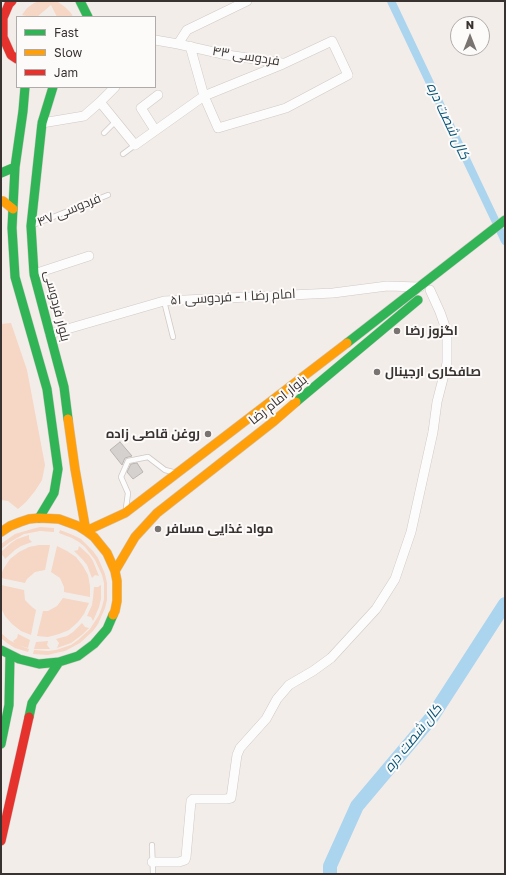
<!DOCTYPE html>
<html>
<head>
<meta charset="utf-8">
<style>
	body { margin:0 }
	#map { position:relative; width:506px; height:875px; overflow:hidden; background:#f3ede9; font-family:"Golos Text",sans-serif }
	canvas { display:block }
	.frame { position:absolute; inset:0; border:2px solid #383331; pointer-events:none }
	.legend { position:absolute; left:16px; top:16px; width:140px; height:72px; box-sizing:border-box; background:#fdfbfa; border:1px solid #aeabaa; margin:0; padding:5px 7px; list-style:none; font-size:12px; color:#383331 }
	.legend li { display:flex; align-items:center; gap:8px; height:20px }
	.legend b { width:20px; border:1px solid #aeabaa }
	.north { position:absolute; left:450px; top:16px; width:40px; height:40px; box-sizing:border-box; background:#fdfbfa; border:1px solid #aeabaa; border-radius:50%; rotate:0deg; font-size:11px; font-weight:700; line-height:16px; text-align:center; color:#383331 }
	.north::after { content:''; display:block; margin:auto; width:14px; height:18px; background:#797471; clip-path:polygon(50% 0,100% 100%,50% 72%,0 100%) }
</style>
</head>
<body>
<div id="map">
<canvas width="506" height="875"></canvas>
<div class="frame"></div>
<ul class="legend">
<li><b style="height:5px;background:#30b455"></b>Fast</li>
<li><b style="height:5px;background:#ff9f0a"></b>Slow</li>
<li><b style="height:5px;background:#e5322d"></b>Jam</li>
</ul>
<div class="north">N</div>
</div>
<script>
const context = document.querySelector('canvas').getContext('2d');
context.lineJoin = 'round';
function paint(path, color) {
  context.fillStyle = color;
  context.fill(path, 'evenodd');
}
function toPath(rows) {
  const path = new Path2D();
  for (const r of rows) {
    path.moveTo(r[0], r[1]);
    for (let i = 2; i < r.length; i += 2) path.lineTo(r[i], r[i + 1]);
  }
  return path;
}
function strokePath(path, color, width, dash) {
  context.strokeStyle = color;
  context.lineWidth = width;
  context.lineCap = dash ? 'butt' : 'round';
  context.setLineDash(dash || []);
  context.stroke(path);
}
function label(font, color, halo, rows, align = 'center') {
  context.font = font + ' "Golos Text",Cairo,sans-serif';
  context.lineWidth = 4;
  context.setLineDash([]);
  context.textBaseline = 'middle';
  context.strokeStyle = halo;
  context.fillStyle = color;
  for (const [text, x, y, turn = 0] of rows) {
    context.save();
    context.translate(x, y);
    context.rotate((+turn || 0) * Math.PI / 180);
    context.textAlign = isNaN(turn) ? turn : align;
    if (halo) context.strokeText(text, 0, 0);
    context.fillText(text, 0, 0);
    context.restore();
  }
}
const green = toPath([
	[40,1,53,1,58,2,65,7,71,13,73,17,57,17,51,5,37,17,31,17,22,15,27,8,34,3],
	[11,323,27,370,45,465,42,480,35,491,26,502,18,509,8,501,1,500,1,324],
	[40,527,54,528,54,532,40,531,24,534,10,542,1,549,1,544,15,534,32,529],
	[60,530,73,535,81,539,93,551,98,558,105,574,107,583,107,600,105,608,98,624,93,631,80,643,65,651,56,653,48,655,33,654,34,650,48,651,56,650,71,645,78,640,90,629,99,615,102,607,104,599,104,583,102,575,95,560,85,547,79,542,72,538,59,533],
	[29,535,29,539,32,542,21,546,15,550,5,559,4,557,1,554,1,552,11,543,17,539],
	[39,545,50,545,45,570,35,572,27,579,25,583,1,578,1,574,4,568,10,559,19,552,29,547],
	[57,546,67,551,76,557,83,566,88,575,90,586,90,597,64,592,64,587,60,578,51,572],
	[79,546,89,555,93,561,99,576,95,575,92,578,87,565,83,560,74,551,78,550],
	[1,585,24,590,25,600,32,607,36,610,31,635,21,631,12,624,5,616,1,608],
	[101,585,101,599,99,607,93,621,91,617,87,616,92,605,93,598,94,587,98,587],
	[63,598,89,603,84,614,78,622,69,630,59,634,48,637,37,636,43,611,48,611,57,606],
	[82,623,85,627,89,628,83,634,71,643,57,648,59,643,56,639,67,636,73,632],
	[1,633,9,640,15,643,13,641,17,638,18,634,30,640,28,648,18,645,29,649,28,652,15,648,7,643,1,638],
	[48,641,47,645,50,649,34,649,36,642]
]);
const canal = toPath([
	[391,1,505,241]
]);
const river = toPath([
	[330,874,330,866,357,806,432,717,505,604]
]);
const building = toPath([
	[120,442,132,456,125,458,122,465,110,450,120,442],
	[137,463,143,472,133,479,127,472,131,464,137,463]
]);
const lane = toPath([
	[104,133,116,121],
	[123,154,135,145],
	[33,225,108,195],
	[164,301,173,337],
	[126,508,128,493,121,477,128,461,148,457,165,470,173,472],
	[152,845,153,874]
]);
const street = toPath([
	[155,40,178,44,227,55,282,63],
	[178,44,187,30,247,1],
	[100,102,135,145,204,96,283,64,332,41,348,75,286,108,218,128,204,96,190,46],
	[42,123,84,116,100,102,115,87],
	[155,130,141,108,158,95],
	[34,274,89,256],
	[50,334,164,301,333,293,387,286,420,287],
	[152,862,179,862,185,860,186,857,191,801,193,799,226,799,231,798,237,755,240,748,266,719,277,699,289,685,313,671,331,658,376,609,395,579,411,532,433,432,437,402,447,363,447,332,440,312,430,290]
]);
const fast = toPath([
	[80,1,88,17],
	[25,87,23,111,15,167,12,228,15,277,47,389,58,469,54,493,39,518],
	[53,87,42,123,31,226,34,274,64,387,68,419],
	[1,173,15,167],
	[347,343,505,220],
	[296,402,418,300],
	[1,650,19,659,39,664,59,662,78,656,94,644,107,629,113,615],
	[29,717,32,703,59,662],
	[1,744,9,705,10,655]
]);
const slow = toPath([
	[1,201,3,201,13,209],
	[68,419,75,469,86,531],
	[86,531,125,513,347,343],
	[1,532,10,526,20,522,29,519,39,518,59,519,78,526,86,531,94,537,107,553,115,571,117,581,117,601,115,611,113,615],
	[115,571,135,537,157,513,273,422,296,402]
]);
const jam = toPath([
	[12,1,9,4,3,18,3,37,11,55,17,59],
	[1,841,29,717]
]);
const markers = [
	[397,331,4,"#797471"],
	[377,372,4,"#797471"],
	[208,434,4,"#797471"],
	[158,529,4,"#797471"]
];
const streetNames = [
	["فردوسی ۴۳",246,56,9],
	["فردوسی ۴۷",69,210,-22],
	["امام رضا ۱ - فردوسی ۵۱",233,297,-3],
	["بلوار فردوسی",57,306,76],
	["بلوار امام رضا",278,400,-39]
];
const poiNames = [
	["اگزوز رضا",405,331],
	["صافکاری ارجینال",385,372],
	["روغن قاصی زاده",200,434,"right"],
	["مواد غذایی مسافر",166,529]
];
const waterNames = [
	["کال شصت دره",448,121,65],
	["کال شصت دره",413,738,-51]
];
paint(green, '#f6d6c4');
strokePath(canal, '#abd4ee', 8);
strokePath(river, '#abd4ee', 14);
paint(building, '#d5d1ce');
strokePath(building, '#b9b4b1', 1);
strokePath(lane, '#cec9c6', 6);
strokePath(street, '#cec9c6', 10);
strokePath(fast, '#cec9c6', 10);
strokePath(slow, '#cec9c6', 10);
strokePath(jam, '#cec9c6', 10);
strokePath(lane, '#fdfcfc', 4.5);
strokePath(street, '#fdfcfc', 9);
strokePath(fast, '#30b455', 9);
strokePath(slow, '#ff9f0a', 9);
strokePath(jam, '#e5322d', 9);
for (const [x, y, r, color] of markers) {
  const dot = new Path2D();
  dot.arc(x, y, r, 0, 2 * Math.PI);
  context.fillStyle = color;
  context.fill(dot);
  strokePath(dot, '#fdfbfa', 1.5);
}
label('13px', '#383331', '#fdfbfa', streetNames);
label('bold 13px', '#383331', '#fdfbfa', poiNames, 'left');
label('italic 14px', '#06557a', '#fdfbfa', waterNames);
</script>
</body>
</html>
